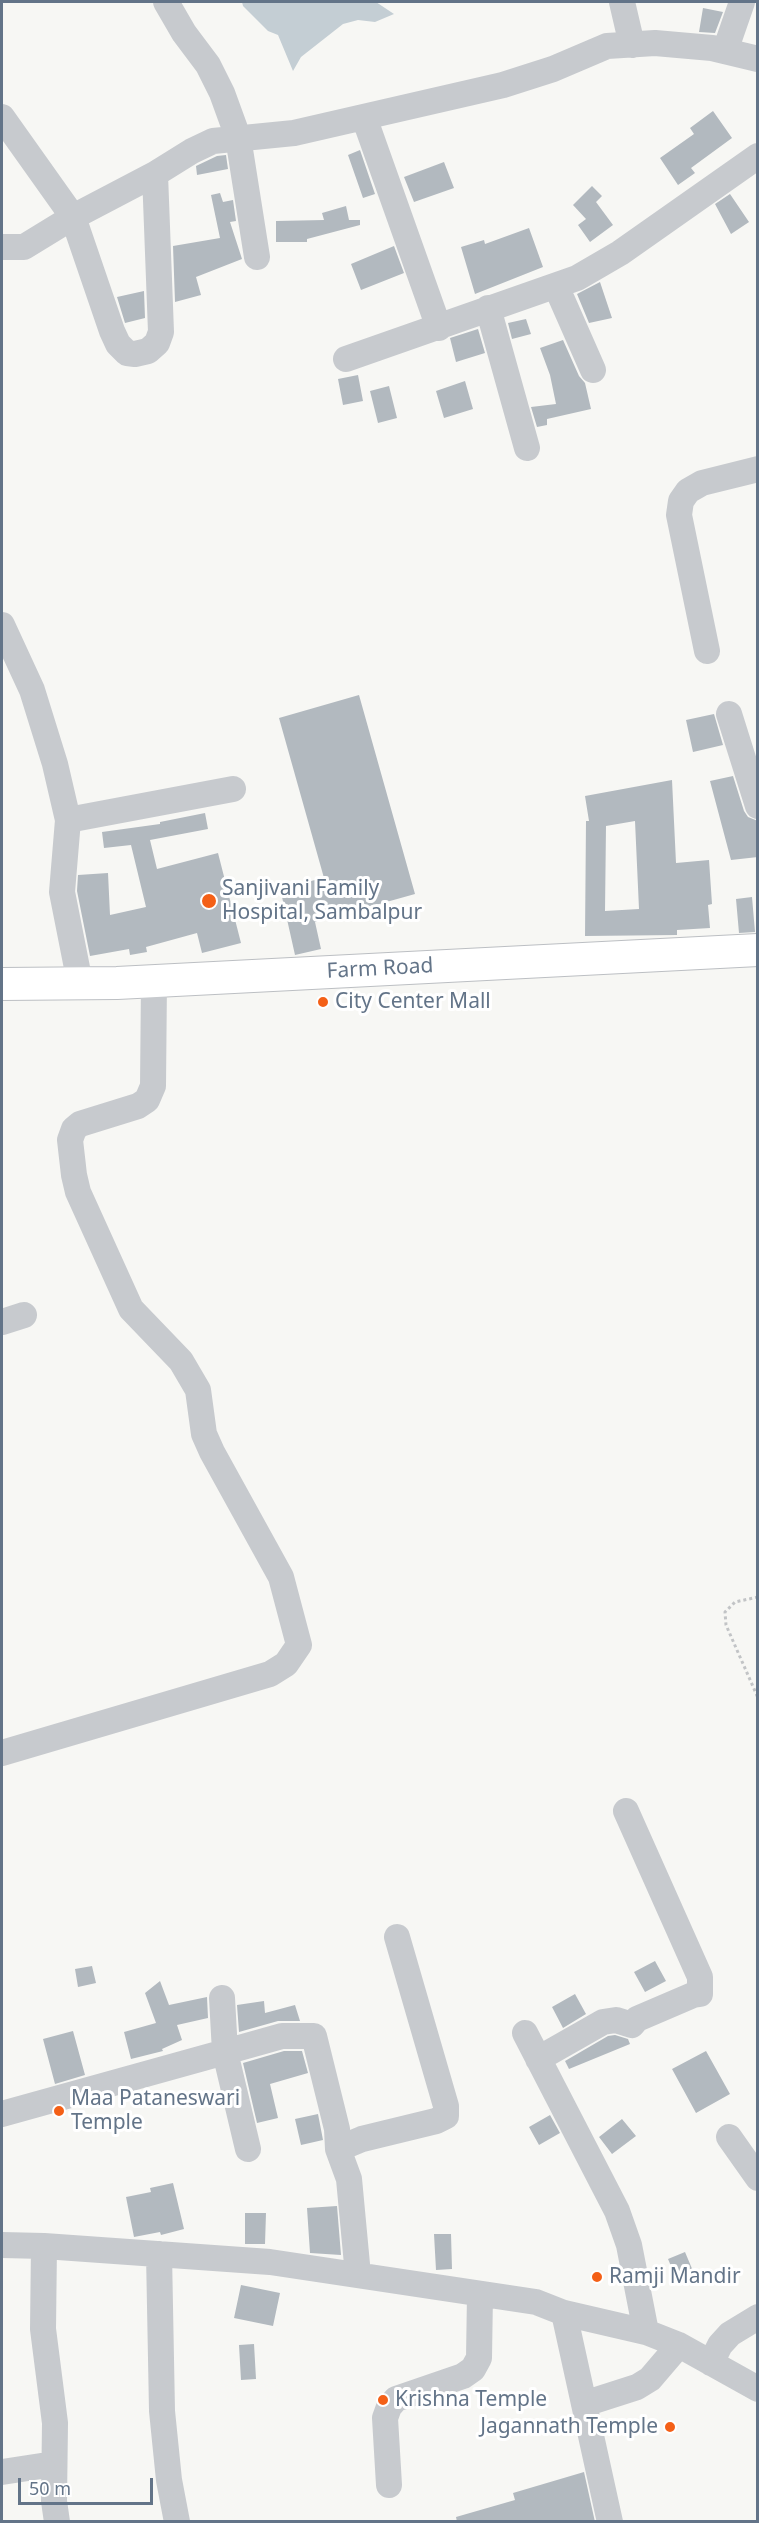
<!DOCTYPE html>
<html>
<head>
<meta charset="utf-8">
<style>
	body { margin:0 }
	#map { position:relative; width:759px; height:2523px; overflow:hidden; background:#f7f7f4; font-family:"Noto Sans",sans-serif }
	canvas { display:block }
	.frame { position:absolute; inset:0; border:3px solid #637488; pointer-events:none }
	.scale { position:absolute; left:18px; top:2478px; width:135px; height:27px; box-sizing:border-box; border:3px solid #637488; border-top:0; padding-left:8px; font-size:18px; line-height:21px; white-space:nowrap; color:#637488; -webkit-text-stroke:4px #fff; paint-order:stroke }
</style>
</head>
<body>
<div id="map">
<canvas width="759" height="2523"></canvas>
<div class="frame"></div>
<div class="scale">50 m</div>
</div>
<script>
const context = document.querySelector('canvas').getContext('2d');
context.lineJoin = 'round';
function paint(path, color) {
  context.fillStyle = color;
  context.fill(path, 'evenodd');
}
function toPath(rows) {
  const path = new Path2D();
  for (const r of rows) {
    path.moveTo(r[0], r[1]);
    for (let i = 2; i < r.length; i += 2) path.lineTo(r[i], r[i + 1]);
  }
  return path;
}
function strokePath(path, color, width, dash) {
  context.strokeStyle = color;
  context.lineWidth = width;
  context.lineCap = dash ? 'butt' : 'round';
  context.setLineDash(dash || []);
  context.stroke(path);
}
function label(font, color, halo, rows, align = 'center') {
  context.font = font + ' "Noto Sans",sans-serif';
  context.lineWidth = 6;
  context.setLineDash([]);
  context.textBaseline = 'middle';
  context.strokeStyle = halo;
  context.fillStyle = color;
  for (const [text, x, y, turn = 0] of rows) {
    context.save();
    context.translate(x, y);
    context.rotate((+turn || 0) * Math.PI / 180);
    context.textAlign = isNaN(turn) ? turn : align;
    if (halo) context.strokeText(text, 0, 0);
    context.fillText(text, 0, 0);
    context.restore();
  }
}
const water = toPath([
	[242,2,380,2,376,2,394,14,375,22,358,20,343,24,301,57,293,71,278,35,268,31,243,6]
]);
const building = toPath([
	[703,8,723,12,715,33,699,32],
	[713,111,732,138,691,168,695,173,678,185,660,158,694,134,690,128],
	[360,150,375,194,363,198,348,155],
	[226,155,228,169,197,175,196,166,217,156],
	[444,162,454,188,414,202,404,177],
	[592,186,602,196,596,202,613,225,590,242,578,225,586,219,573,205],
	[220,193,223,202,233,200,236,221,230,222,242,259,196,277,201,295,175,302,173,246,220,238,211,195],
	[730,194,749,222,731,234,715,204],
	[346,206,349,220,360,220,360,225,307,239,307,242,276,242,276,221,324,220,322,213],
	[529,228,543,267,475,294,461,247,484,240,485,244],
	[394,246,404,273,361,290,351,264],
	[600,282,612,318,589,323,577,294],
	[144,291,145,318,125,323,117,297],
	[526,319,531,334,512,339,508,323],
	[478,329,485,353,456,362,450,338],
	[563,340,579,376,585,383,591,409,547,419,547,425,537,427,531,407,556,404,550,375,540,348],
	[358,375,363,401,343,405,338,379],
	[465,381,473,409,444,418,436,391],
	[389,386,397,418,378,423,370,391],
	[359,695,415,894,315,922,321,949,295,955,280,888,324,878,279,718],
	[714,714,723,745,693,752,686,720],
	[733,776,744,811,748,817,758,821,758,857,731,860,710,781],
	[672,780,676,863,709,860,712,904,708,905,710,928,677,930,677,935,585,936,586,821,589,821,585,796],
	[635,821,639,909,605,911,606,826],
	[205,813,208,829,150,840,157,869,218,853,241,943,202,953,197,933,146,947,147,952,130,955,129,949,90,956,77,891,78,875,108,873,110,915,146,907,131,845,104,848,102,832,160,824,160,822],
	[752,897,755,932,739,933,736,899],
	[655,1961,666,1981,645,1992,634,1972],
	[92,1966,96,1983,78,1987,75,1969],
	[160,1981,169,2005,207,1997,208,2018,177,2025,182,2040,162,2049,163,2051,131,2059,124,2032,156,2023,145,1993],
	[575,1994,586,2014,563,2028,552,2007],
	[264,2001,265,2013,295,2005,300,2021,278,2021,239,2032,237,2005],
	[73,2031,85,2075,55,2084,43,2039],
	[615,2035,628,2039,630,2044,569,2069,565,2061,608,2036],
	[284,2051,302,2051,308,2073,270,2084,278,2118,257,2123,243,2063],
	[706,2051,730,2094,696,2113,672,2069],
	[318,2114,323,2140,301,2145,295,2119],
	[550,2115,560,2133,539,2145,529,2127],
	[622,2119,636,2136,612,2154,599,2137],
	[173,2183,184,2229,161,2235,160,2232,134,2237,126,2197,151,2192,150,2188],
	[337,2206,341,2255,310,2253,307,2208],
	[245,2213,266,2213,265,2244,245,2244],
	[434,2234,451,2234,452,2269,436,2270],
	[685,2252,693,2271,676,2278,668,2259],
	[241,2285,280,2293,273,2326,234,2318],
	[254,2344,256,2379,241,2380,239,2345],
	[584,2472,595,2522,457,2522,456,2517,515,2500,513,2493]
]);
const path = toPath([
	[758,1597,735,1602,725,1612,726,1625,758,1698]
]);
const minor = toPath([
	[166,2,184,33,208,65,222,93,238,137,257,257],
	[622,2,632,45],
	[725,51,742,2],
	[2,117,73,217,112,331,118,344,127,353,135,354,148,351,157,343,161,332,155,174,192,151,213,141,294,133,503,85,553,69,607,46,655,43,712,48,758,59],
	[364,117,439,328],
	[2,247,24,247,73,217,155,174],
	[556,286,593,370],
	[488,308,527,448],
	[346,359,577,278,620,253,758,156],
	[2,625,32,690,55,764,68,820,62,892,80,983],
	[707,651,679,515,681,501,688,491,702,483,758,469],
	[729,714,758,806],
	[68,820,233,789],
	[2,1322,24,1315],
	[2,1753,270,1674,286,1664,299,1645,281,1577,212,1452,204,1434,198,1390,181,1361,131,1309,78,1192,74,1175,70,1140,74,1129,80,1124,138,1106,147,1100,153,1086,154,981],
	[222,1998,225,2052,282,2036,314,2036,337,2129,338,2149],
	[525,2033,617,2211,629,2245,646,2332],
	[538,2059,603,2022,616,2020,632,2025,637,2019,693,1995,700,1994,700,1977,626,1811],
	[2,2114,225,2052,248,2149],
	[729,2137,758,2178],
	[2,2245,44,2246,270,2262,536,2302,564,2313,646,2332,679,2345,758,2389],
	[44,2246,43,2329,55,2423,54,2501,57,2522],
	[159,2254,162,2411,169,2480,177,2522],
	[358,2275,349,2179,338,2149,362,2139,436,2121,446,2116,446,2106,397,1937],
	[564,2313,610,2522],
	[711,2363,720,2345,730,2334,758,2317],
	[584,2404,637,2387,650,2379,679,2345],
	[2,2472,54,2464],
	[389,2485,385,2418,389,2407,396,2399,463,2376,473,2369,479,2358,480,2294]
]);
const major = toPath([
	[2,984,117,983,758,950]
]);
const markers = [
	[209,901,8,"#f46017"],
	[323,1002,6,"#f46017"],
	[59,2111,6,"#f46017"],
	[597,2277,6,"#f46017"],
	[383,2400,6,"#f46017"],
	[670,2427,6,"#f46017"]
];
const poiNames = [
	["Sanjivani Family",222,889],
	["Hospital, Sambalpur",222,913],
	["City Center Mall",335,1002],
	["Maa Pataneswari",71,2099],
	["Temple",71,2123],
	["Ramji Mandir",609,2277],
	["Krishna Temple",395,2400],
	["Jagannath Temple",658,2427,"right"]
];
const streetNames = [
	["Farm Road",380,969,-3]
];
paint(water, '#c4ced4');
paint(building, '#b2b9bf');
strokePath(major, '#bcbfc3', 34);
strokePath(path, '#c2c4c6', 3, [3, 3]);
strokePath(minor, '#c7cace', 26);
strokePath(major, '#fff', 32);
for (const [x, y, r, color] of markers) {
  const dot = new Path2D();
  dot.arc(x, y, r, 0, 2 * Math.PI);
  context.fillStyle = color;
  context.fill(dot);
  strokePath(dot, '#fff', 2);
}
label('21px', '#637488', '#fff', poiNames, 'left');
label('21px', '#637488', '#fff', streetNames);
</script>
</body>
</html>
